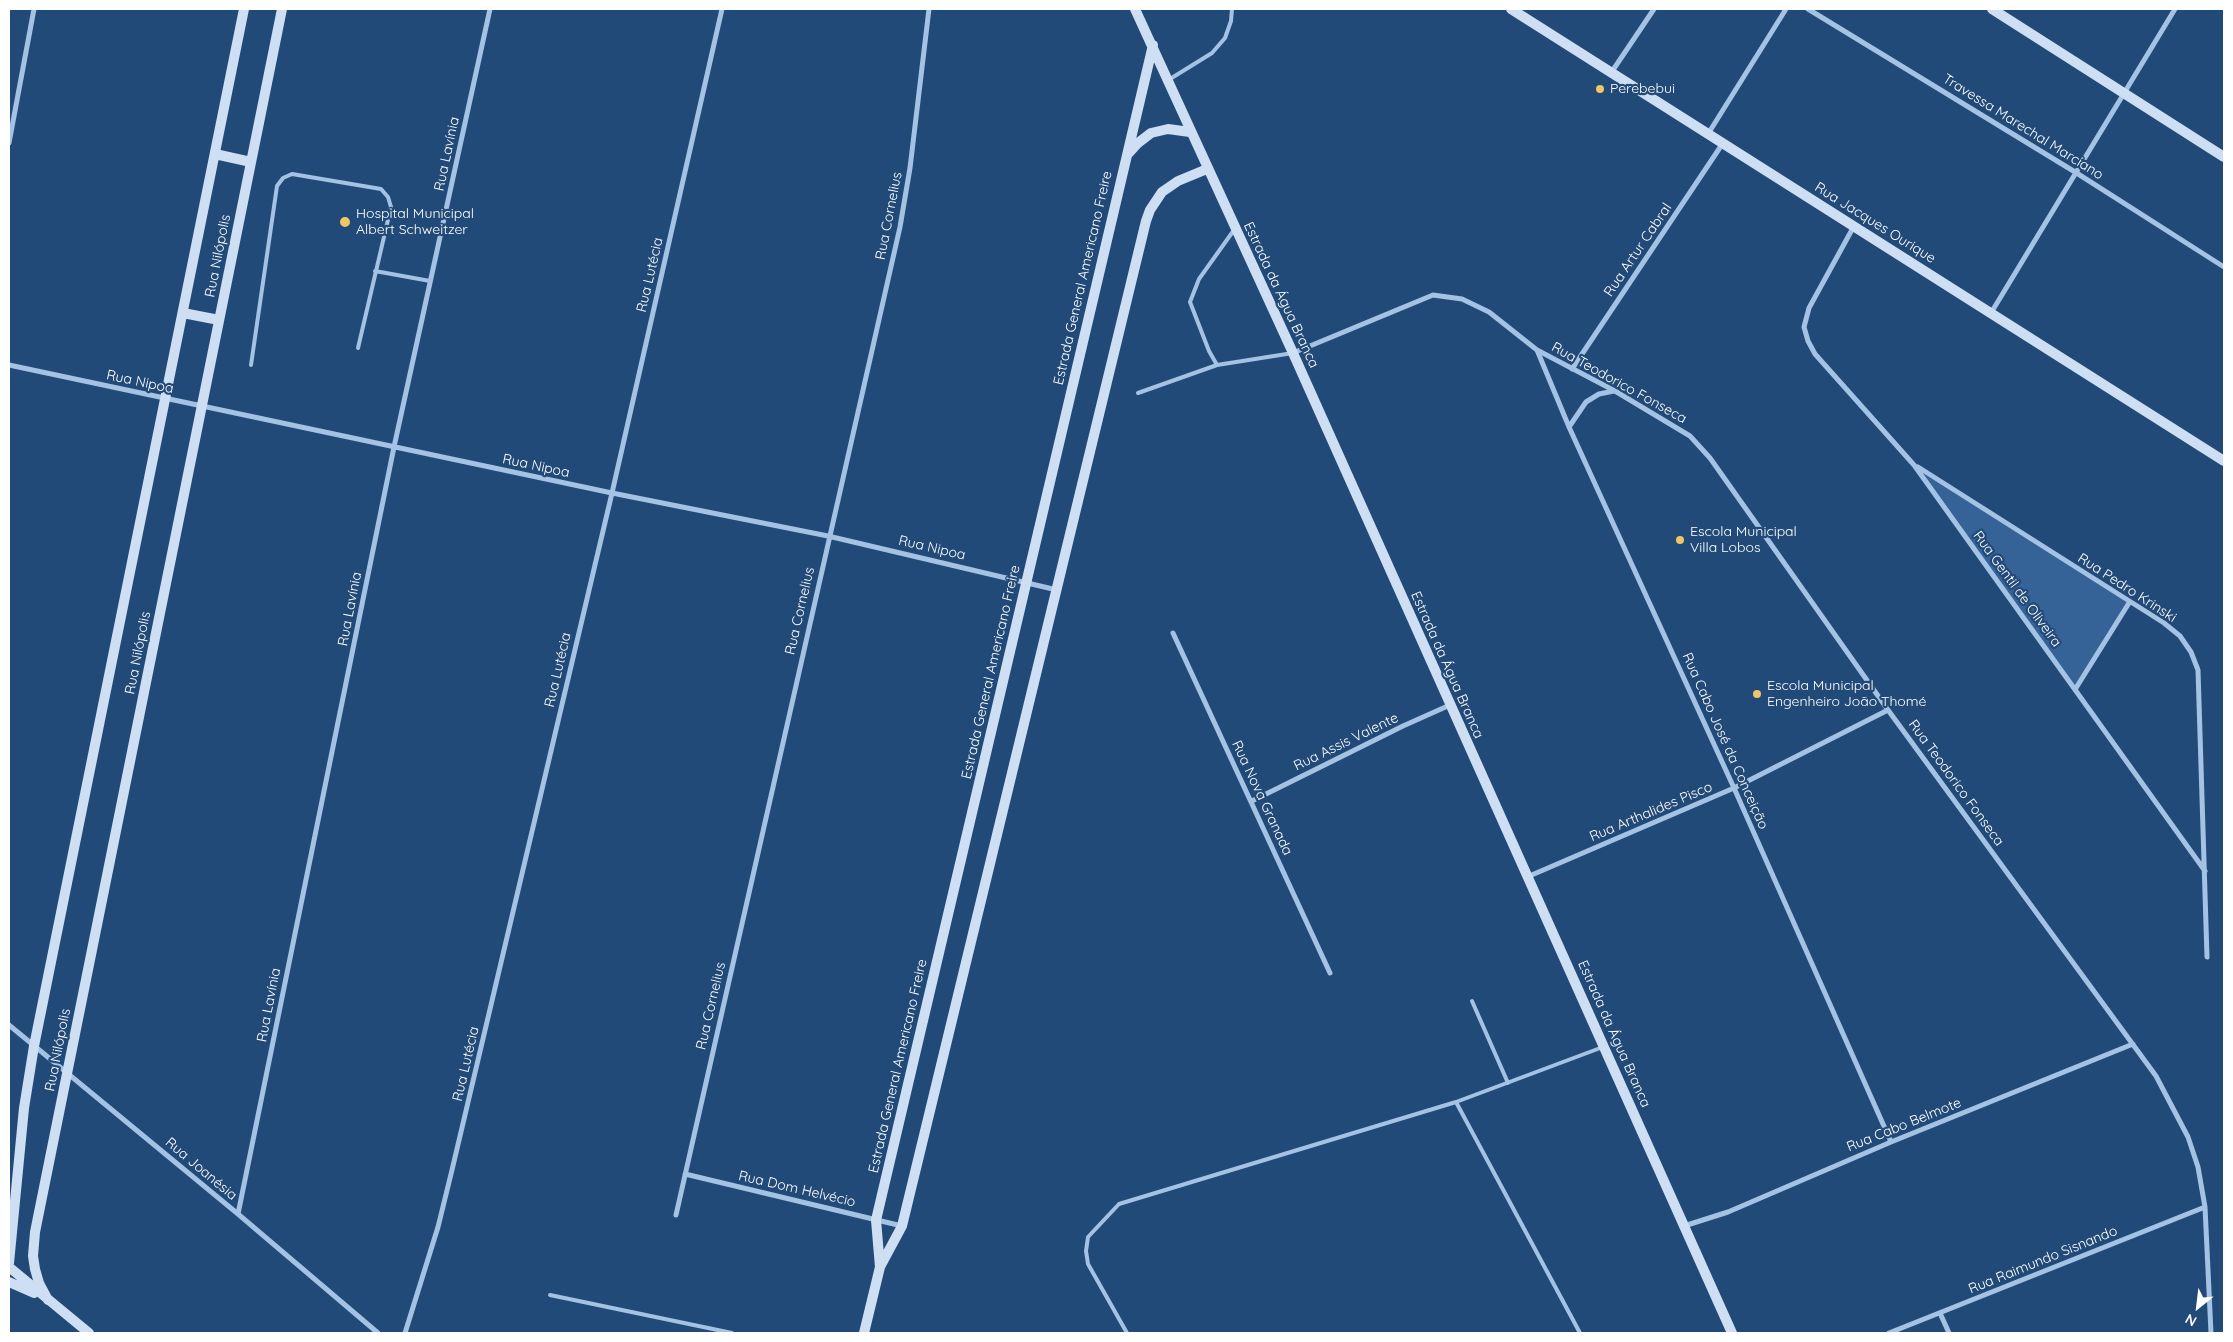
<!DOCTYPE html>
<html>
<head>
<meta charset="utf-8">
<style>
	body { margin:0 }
	#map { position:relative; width:2233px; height:1342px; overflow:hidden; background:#224a79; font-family:Quicksand,sans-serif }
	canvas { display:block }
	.frame { position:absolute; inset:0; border:10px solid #fff; pointer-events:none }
	.north { position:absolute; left:2173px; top:1282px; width:50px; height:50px; -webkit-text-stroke:4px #224a79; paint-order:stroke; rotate:209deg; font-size:14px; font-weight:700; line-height:20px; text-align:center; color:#fff }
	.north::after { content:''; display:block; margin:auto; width:18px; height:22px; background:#fff; clip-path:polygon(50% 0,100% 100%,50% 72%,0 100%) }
</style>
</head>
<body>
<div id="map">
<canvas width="2233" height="1342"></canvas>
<div class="frame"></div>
<div class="north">N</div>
</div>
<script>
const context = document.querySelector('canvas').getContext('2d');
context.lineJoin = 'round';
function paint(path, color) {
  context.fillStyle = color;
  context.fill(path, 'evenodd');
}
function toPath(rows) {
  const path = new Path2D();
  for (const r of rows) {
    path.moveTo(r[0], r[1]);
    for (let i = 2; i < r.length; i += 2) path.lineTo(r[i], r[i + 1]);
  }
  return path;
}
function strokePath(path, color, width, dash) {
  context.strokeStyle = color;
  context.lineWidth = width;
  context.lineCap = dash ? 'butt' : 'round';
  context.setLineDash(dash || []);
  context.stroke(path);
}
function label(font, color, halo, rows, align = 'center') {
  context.font = font + ' Quicksand,sans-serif';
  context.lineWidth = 4.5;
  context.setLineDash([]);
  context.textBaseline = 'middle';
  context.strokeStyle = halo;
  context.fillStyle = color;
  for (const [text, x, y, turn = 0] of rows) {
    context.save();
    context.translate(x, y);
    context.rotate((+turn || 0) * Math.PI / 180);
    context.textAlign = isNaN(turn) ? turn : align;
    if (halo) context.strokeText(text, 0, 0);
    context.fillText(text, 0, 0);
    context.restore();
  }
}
const green = toPath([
	[1914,465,2129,603,2076,688]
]);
const lane = toPath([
	[1170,79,1212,53,1225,38,1231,21,1232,9],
	[1234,230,1199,279,1190,302,1209,351,1217,365,1293,353],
	[375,271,430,281],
	[251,365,277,186,283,178,292,174,381,189,388,197,391,207,358,348],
	[1138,393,1217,365],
	[1472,1001,1508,1083],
	[1456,1102,1580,1333],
	[550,1295,732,1333],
	[1127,1333,1088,1264,1086,1251,1088,1237,1119,1204,1456,1102,1603,1047]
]);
const street = toPath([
	[1808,9,2075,172,2224,267],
	[1611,73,1654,9],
	[1708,134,1786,9],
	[9,143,34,9],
	[1854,226,1809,308,1804,327,1808,341,1815,354,1914,465,2205,871],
	[1991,313,2175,9],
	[1537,350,1569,427,1734,788,1891,1142],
	[1293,353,1433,295,1462,299,1489,312,1537,350,1615,391,1690,436,1710,458,1888,710,2156,1076,2188,1137,2198,1167,2205,1207,2211,1333],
	[9,365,612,493,828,536,1057,590],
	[1572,369,1723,143],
	[1569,427,1586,402,1599,394,1614,391],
	[1918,467,2164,623,2180,636,2191,652,2198,670,2207,957],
	[1173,633,1330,973],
	[2076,688,2129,603],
	[1252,801,1403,726,1450,705],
	[1527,877,1734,788,1888,710],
	[9,1025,238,1214,378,1333],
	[685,1174,902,1226],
	[238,1214,394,447,490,9],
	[676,1215,900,227,910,168,929,9],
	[1684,1226,1728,1212,1891,1142,2133,1044],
	[1940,1313,1949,1333],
	[405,1333,438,1227,452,1170,612,493,722,9],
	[1889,1333,2205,1207]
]);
const secondary = toPath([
	[1135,9,1293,353,1732,1333],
	[1511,9,2224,461],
	[1992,9,2224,157],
	[215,154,251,162],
	[1128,154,1138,143,1151,133,1168,129,1190,132],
	[183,313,219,320],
	[9,1263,24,1108,34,1046,244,9],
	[9,1267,89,1333],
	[880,1267,876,1220,1153,45],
	[9,1282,34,1293],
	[48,1300,39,1283,35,1269,33,1256,35,1232,282,9],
	[864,1333,880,1267,902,1226,1146,221,1150,210,1162,192,1178,181,1207,169]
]);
const markers = [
	[1600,89,5,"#f0c667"],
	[345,222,6,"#f0c667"],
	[1680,540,5,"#f0c667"],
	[1757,694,5,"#f0c667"]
];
const poiNames = [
	["Perebebui",1610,89],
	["Hospital Municipal",356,214],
	["Albert Schweitzer",356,230],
	["Escola Municipal",1690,532],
	["Villa Lobos",1690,548],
	["Escola Municipal",1767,686],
	["Engenheiro João Thomé",1767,702]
];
const streetNames = [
	["Travessa Marechal Marciano",2023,127,32],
	["Rua Lavínia",447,154,-78],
	["Rua Cornelius",889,216,-79],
	["Rua Jacques Ourique",1875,223,32],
	["Rua Artur Cabral",1638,250,-56],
	["Rua Nilópolis",218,256,-79],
	["Rua Lutécia",650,275,-77],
	["Estrada General Americano Freire",1083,278,-77],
	["Estrada da Água Branca",1281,295,65],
	["Rua Nipoa",140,382,12],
	["Rua Teodorico Fonseca",1619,383,29],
	["Rua Nipoa",536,466,12],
	["Rua Nipoa",932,548,13],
	["Rua Pedro Krinski",2127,588,33],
	["Rua Gentil de Oliveira",2017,589,54],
	["Rua Lavínia",350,609,-79],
	["Rua Cornelius",800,611,-77],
	["Rua Nilópolis",138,653,-79],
	["Estrada da Água Branca",1447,665,66],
	["Rua Lutécia",558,670,-77],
	["Estrada General Americano Freire",991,672,-77],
	["Rua Cabo José da Conceição",1725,741,66],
	["Rua Assis Valente",1346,742,-26],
	["Rua Teodorico Fonseca",1956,783,54],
	["Rua Nova Granada",1262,798,65],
	["Rua Arthalides Pisco",1651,812,-23],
	["Rua Lavínia",269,1005,-79],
	["Rua Cornelius",711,1006,-77],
	["Estrada da Água Branca",1614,1034,66],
	["Rua Nilópolis",58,1050,-79],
	["Rua Lutécia",466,1064,-77],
	["Estrada General Americano Freire",898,1066,-77],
	["Rua Cabo Belmote",1904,1125,-22],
	["Rua Joanésia",201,1169,40],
	["Rua Dom Helvécio",797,1189,13],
	["Rua Raimundo Sisnando",2043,1260,-22]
];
paint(green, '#366397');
strokePath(lane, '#a4c2e4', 4);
strokePath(street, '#a4c2e4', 5);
strokePath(secondary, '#cedff4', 10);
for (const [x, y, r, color] of markers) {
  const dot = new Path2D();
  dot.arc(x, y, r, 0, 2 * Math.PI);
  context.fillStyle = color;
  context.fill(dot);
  strokePath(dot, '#224a79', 2);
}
label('14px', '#fff', '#224a79', poiNames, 'left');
label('14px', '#fff', '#224a79', streetNames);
</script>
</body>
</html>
